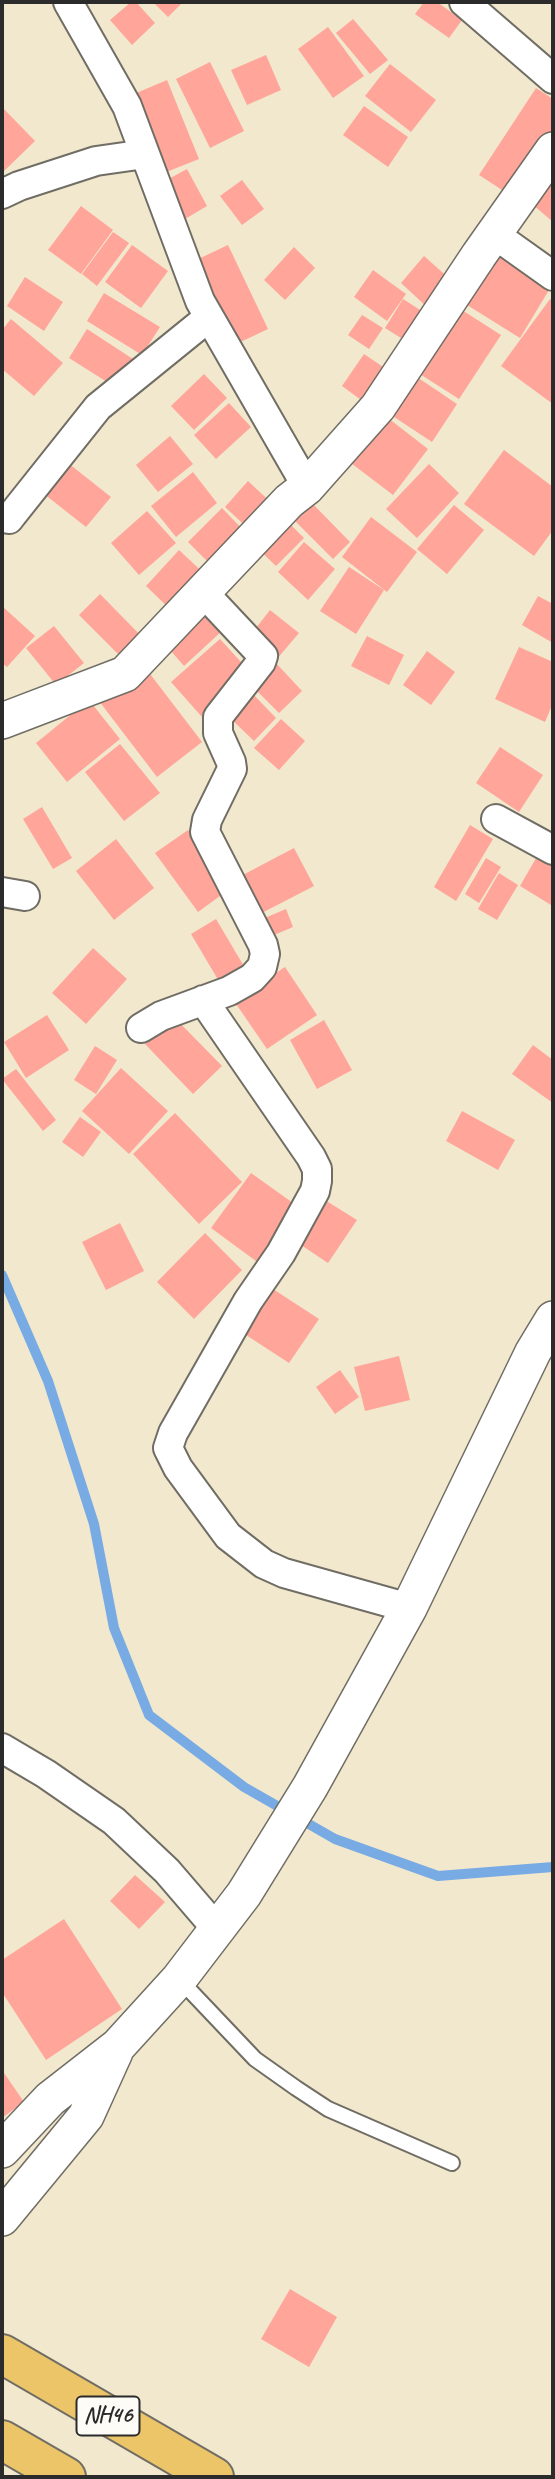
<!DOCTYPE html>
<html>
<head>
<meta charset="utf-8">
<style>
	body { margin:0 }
	#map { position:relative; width:555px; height:2479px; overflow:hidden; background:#f1e8ce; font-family:Caveat,sans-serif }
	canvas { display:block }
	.frame { position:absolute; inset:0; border:4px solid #2b2b2b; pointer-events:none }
</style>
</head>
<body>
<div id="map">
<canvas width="555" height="2479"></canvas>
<div class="frame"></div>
</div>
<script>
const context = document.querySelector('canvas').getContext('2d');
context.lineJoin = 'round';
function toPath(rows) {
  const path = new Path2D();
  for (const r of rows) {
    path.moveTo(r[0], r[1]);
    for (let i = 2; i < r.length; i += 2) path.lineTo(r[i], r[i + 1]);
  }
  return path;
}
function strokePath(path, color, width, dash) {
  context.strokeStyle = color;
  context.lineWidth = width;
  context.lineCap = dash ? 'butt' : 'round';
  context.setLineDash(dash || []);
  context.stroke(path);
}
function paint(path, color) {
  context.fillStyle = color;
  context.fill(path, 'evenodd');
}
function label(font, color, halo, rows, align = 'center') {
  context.font = font + ' Caveat,sans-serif';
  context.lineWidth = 7;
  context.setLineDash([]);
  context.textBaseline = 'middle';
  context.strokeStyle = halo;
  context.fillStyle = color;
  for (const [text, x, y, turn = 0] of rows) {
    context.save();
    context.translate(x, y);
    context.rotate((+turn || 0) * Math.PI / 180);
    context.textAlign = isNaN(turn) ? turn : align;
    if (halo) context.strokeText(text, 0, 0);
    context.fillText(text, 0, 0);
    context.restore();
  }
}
const stream = toPath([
	[2,1275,48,1381,94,1524,114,1628,149,1715,244,1787,335,1839,438,1876,553,1867]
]);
const building = toPath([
	[131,2,136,2,155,23,132,45,110,20],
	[153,2,183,2,168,17],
	[424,2,437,2,462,20,449,38,415,14],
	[353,19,388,60,370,74,336,33],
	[328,27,364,76,333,98,298,49],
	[266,55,281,90,247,105,231,70],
	[210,62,244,131,210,148,176,79],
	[390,64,436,100,411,132,365,96],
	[167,80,199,159,159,175,127,97],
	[536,88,553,99,553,141,516,199,479,175],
	[364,106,408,137,388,167,343,135],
	[2,107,35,141,2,173],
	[187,169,207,206,185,219,165,181],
	[553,178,553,222,532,204],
	[242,180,264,209,242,225,220,196],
	[81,206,113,230,81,274,48,250],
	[113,232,129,243,97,286,82,274],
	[132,245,168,271,141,308,105,282],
	[228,245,268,329,232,346,192,262],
	[294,247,315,268,285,300,264,280],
	[491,247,552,285,520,338,459,300],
	[424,256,451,280,427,307,401,283],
	[373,270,406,294,387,321,354,297],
	[25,277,63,302,44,331,7,306],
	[104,293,160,327,142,355,87,321],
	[403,299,428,315,409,343,385,328],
	[550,299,553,301,553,404,501,366],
	[454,305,501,335,459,399,412,369],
	[362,315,383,328,369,349,348,335],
	[11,319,63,363,34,396,2,369,2,330],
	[87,329,133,359,115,387,69,358],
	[364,354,395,375,372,408,342,386],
	[408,371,457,404,432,442,382,409],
	[204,374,227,398,194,430,171,406],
	[229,403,251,427,216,459,194,435],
	[379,411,428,449,393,495,343,457],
	[170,436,193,464,158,492,136,465],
	[504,450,553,487,553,530,534,556,464,504],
	[63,459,111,497,86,527,39,490],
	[429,464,459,493,417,538,386,509],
	[193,472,217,503,176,537,151,506],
	[248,481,277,508,253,533,225,507],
	[309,500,350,542,333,559,292,518],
	[454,505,484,530,447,574,417,549],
	[222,508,250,537,216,570,188,542],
	[147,511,176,543,139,575,111,543],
	[281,515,304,538,276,566,252,543],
	[371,517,417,552,387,592,342,557],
	[304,542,335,569,308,600,278,572],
	[179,550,209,578,175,614,146,586],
	[349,567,384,590,356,634,320,611],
	[100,594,148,643,127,663,79,615],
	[538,596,553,604,553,643,522,625],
	[2,606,35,636,7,667,2,663],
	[203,608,223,630,184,666,164,643],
	[270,610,299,633,276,660,249,637],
	[54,626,84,663,56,685,26,648],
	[367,636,404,655,389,685,351,666],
	[220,639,251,673,202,717,171,682],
	[519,647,553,662,553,703,545,722,495,699],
	[427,651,455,672,431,705,403,685],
	[276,663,302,691,279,713,252,686],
	[144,666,202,742,157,777,99,701],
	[249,690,276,718,254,741,226,714],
	[89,700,120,739,67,782,36,743],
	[281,719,305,741,279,770,254,748],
	[120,744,160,793,124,821,85,772],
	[500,747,543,775,519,812,476,783],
	[42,807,72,858,53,869,23,819],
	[470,825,493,839,456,901,434,887],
	[188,830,231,888,198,912,155,853],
	[116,839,154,888,114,920,76,871],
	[294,848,314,886,256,916,237,878],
	[539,853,553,862,553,902,551,905,520,886],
	[486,858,501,867,479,903,465,894],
	[499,873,518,885,497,920,478,909],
	[286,909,293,927,267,938,260,920],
	[216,919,245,968,220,983,191,934],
	[93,948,127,979,86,1024,52,993],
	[285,967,317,1015,267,1049,234,1001],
	[47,1015,69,1050,26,1078,4,1042],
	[173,1016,222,1066,193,1094,145,1044],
	[324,1020,352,1070,317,1089,290,1040],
	[533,1045,553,1060,553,1103,512,1074],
	[95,1046,117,1060,96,1094,74,1080],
	[121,1068,168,1111,129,1154,82,1111],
	[16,1069,56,1120,43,1131,2,1079],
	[462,1111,515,1140,498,1170,446,1141],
	[175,1113,242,1182,199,1224,133,1154],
	[80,1117,101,1132,83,1157,62,1142],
	[251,1173,300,1208,260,1264,211,1228],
	[320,1197,357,1220,328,1263,292,1239],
	[120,1223,144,1271,106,1290,82,1242],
	[205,1233,242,1270,194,1319,157,1282],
	[273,1289,319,1319,289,1363,243,1333],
	[399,1356,410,1400,365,1411,354,1367],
	[340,1370,359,1397,335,1414,316,1387],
	[135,1875,165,1902,139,1929,110,1901],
	[64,1919,122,2009,46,2060,2,1992,2,1960],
	[2,2070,24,2102,2,2118],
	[290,2289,337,2317,309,2367,261,2339]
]);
const service = toPath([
	[180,1980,255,2059,296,2088,328,2109,452,2163]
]);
const minor = toPath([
	[68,2,127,106,200,301,307,487],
	[464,2,553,79],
	[2,194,19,186,96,161,145,154],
	[494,234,553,276],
	[2,518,9,519,12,515,98,407,209,317],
	[496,819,553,850],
	[2,892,25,896],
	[203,1000,311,1157,317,1169,317,1181,315,1191,281,1253,248,1301,173,1433,168,1448,178,1468,228,1536,264,1564,284,1573,409,1608],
	[141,1028,161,1016,229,991,252,978,262,967,265,954,263,945,205,832,207,820,232,769,231,762,218,733,218,717,261,662,263,656,202,591],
	[2,1748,46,1774,114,1821,167,1871,216,1928]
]);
const tertiary = toPath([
	[2,721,125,674,289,501,307,487,378,407,479,255,553,150],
	[2,2150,50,2099,118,2046,179,1979,244,1894,310,1787,409,1608,533,1352,553,1319],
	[2,2218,86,2116,115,2052]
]);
const trunk = toPath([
	[2,2354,214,2477],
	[2,2440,66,2477]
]);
const shields = [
	[108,2416,63]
];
const shieldNames = [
	["NH46",108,2416]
];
strokePath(stream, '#78abe4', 10);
paint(building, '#ffa599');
strokePath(service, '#706d64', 18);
strokePath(minor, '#706d64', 32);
strokePath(tertiary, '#706d64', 38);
strokePath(trunk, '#706d64', 42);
strokePath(service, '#fff', 14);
strokePath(minor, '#fff', 28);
strokePath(tertiary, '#fff', 35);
strokePath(trunk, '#edc569', 38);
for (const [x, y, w] of shields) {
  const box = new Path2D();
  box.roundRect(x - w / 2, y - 19.5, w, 39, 5);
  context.fillStyle = '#fdfcf7';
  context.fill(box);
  strokePath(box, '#2b2b2b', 2);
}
label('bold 23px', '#2b2b2b', null, shieldNames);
</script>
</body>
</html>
